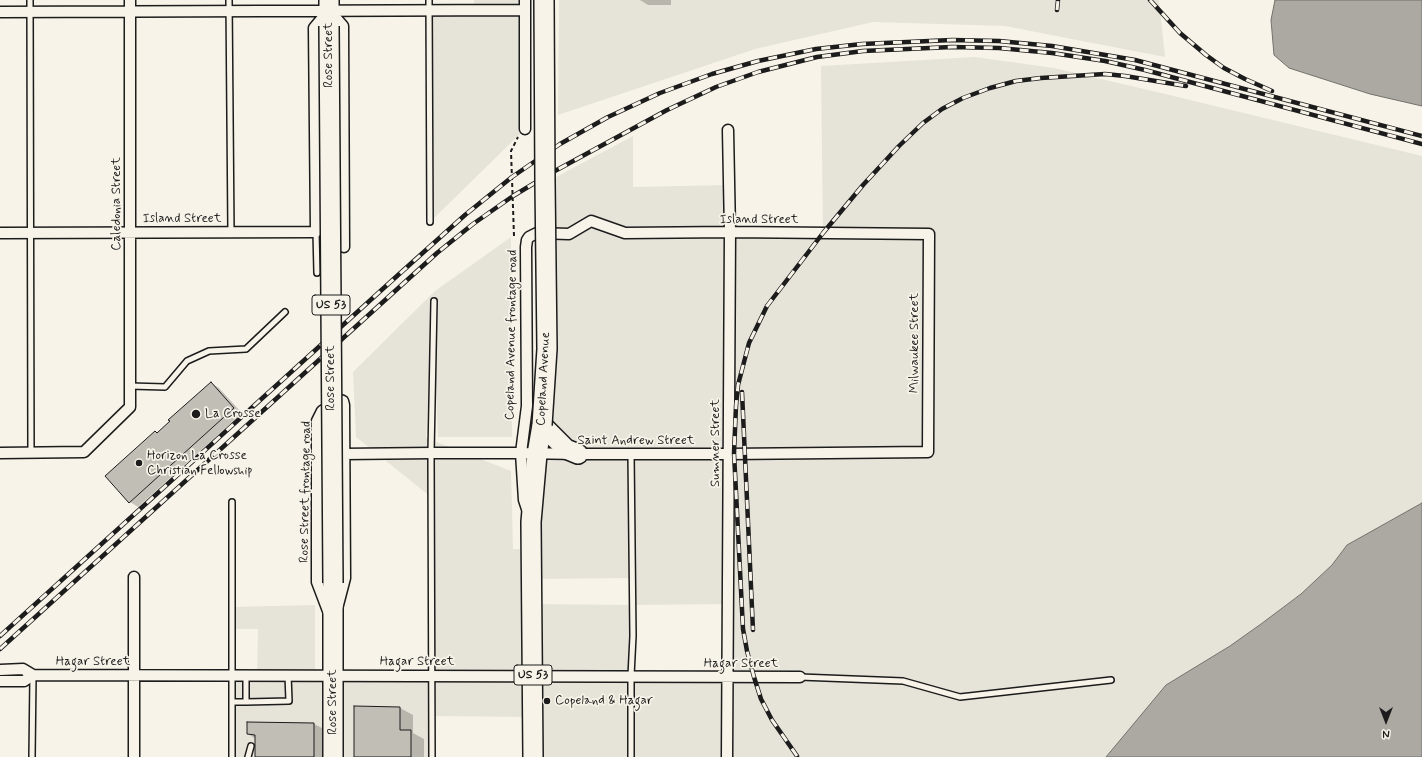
<!DOCTYPE html>
<html>
<head>
<meta charset="utf-8">
<style>
	body { margin:0 }
	#map { position:relative; width:1422px; height:757px; overflow:hidden; background:#f7f3e8; font-family:Mynerve,sans-serif }
	canvas { display:block }
	.north { position:absolute; left:1366px; top:701px; width:40px; height:40px; -webkit-text-stroke:3px #f7f3e8; paint-order:stroke; rotate:180deg; font-size:11px; font-weight:700; line-height:16px; text-align:center; color:#1c1c1c }
	.north::after { content:''; display:block; margin:auto; width:14px; height:18px; background:#1c1c1c; clip-path:polygon(50% 0,100% 100%,50% 72%,0 100%) }
</style>
</head>
<body>
<div id="map">
<canvas width="1422" height="757"></canvas>
<div class="north">N</div>
</div>
<script>
const context = document.querySelector('canvas').getContext('2d');
context.lineJoin = 'round';
function paint(path, color) {
  context.fillStyle = color;
  context.fill(path, 'evenodd');
}
function toPath(rows) {
  const path = new Path2D();
  for (const r of rows) {
    path.moveTo(r[0], r[1]);
    for (let i = 2; i < r.length; i += 2) path.lineTo(r[i], r[i + 1]);
  }
  return path;
}
function strokePath(path, color, width, dash) {
  context.strokeStyle = color;
  context.lineWidth = width;
  context.lineCap = dash ? 'butt' : 'round';
  context.setLineDash(dash || []);
  context.stroke(path);
}
function label(font, color, halo, rows, align = 'center') {
  context.font = font + ' Mynerve,sans-serif';
  context.lineWidth = 3.5;
  context.setLineDash([]);
  context.textBaseline = 'middle';
  context.strokeStyle = halo;
  context.fillStyle = color;
  for (const [text, x, y, turn = 0] of rows) {
    context.save();
    context.translate(x, y);
    context.rotate((+turn || 0) * Math.PI / 180);
    context.textAlign = isNaN(turn) ? turn : align;
    if (halo) context.strokeText(text, 0, 0);
    context.fillText(text, 0, 0);
    context.restore();
  }
}
const built = toPath([
	[474,0,525,0,525,129,430,222,429,10,475,10],
	[559,0,1159,0,1165,57,1005,26,873,22,755,49,558,115],
	[975,57,1054,68,1161,93,1422,156,1422,503,1347,545,1332,565,1301,594,1261,624,1230,646,1166,685,1106,757,533,757,533,717,432,716,432,757,232,757,231,676,257,675,258,629,232,629,232,607,315,605,315,675,432,675,431,497,356,437,353,372,435,291,511,237,512,437,438,437,433,308,426,438,511,471,513,549,531,549,545,183,633,136,633,187,729,185,730,232,823,233,821,66],
	[632,578,632,605,532,604,532,579],
	[728,604,728,677,631,676,633,605]
]);
const water = toPath([
	[1275,0,1422,0,1422,106,1370,94,1289,68,1274,55,1271,20,1275,0],
	[1422,503,1422,757,1106,757,1166,685,1230,646,1261,624,1301,594,1332,565,1347,545,1422,503]
]);
const shadow = toPath([
	[640,0,671,0,671,5,648,5],
	[211,383,219,388,242,413,138,507,130,502,157,434],
	[400,708,413,715,413,733,424,739,424,757,355,757],
	[248,723,314,724,328,731,328,757,256,757,256,739,248,734]
]);
const building = toPath([
	[211,382,234,408,129,503,105,476,155,431,157,433,170,421,168,420,211,382],
	[354,706,400,707,400,730,411,730,411,757,354,757,354,706],
	[247,722,314,723,314,757,255,757,255,735,247,734,247,722]
]);
const path = toPath([
	[514,236,511,151,518,137]
]);
const lane = toPath([
	[30,0,31,453],
	[229,0,231,232],
	[429,0,430,222],
	[316,232,317,273],
	[130,386,165,387,187,361,209,351,246,349,285,312],
	[631,454,633,636,631,676,631,757],
	[232,502,232,757],
	[246,676,246,702,289,701,288,675],
	[800,677,903,681,960,697,1111,680],
	[232,702,246,702],
	[32,757,33,676],
	[248,757,251,746],
	[432,757,431,453,434,301]
]);
const street = toPath([
	[0,12,525,10],
	[525,129,525,0],
	[0,233,316,232,314,28,329,10,343,26,344,247],
	[340,400,343,401,344,405,345,578,333,624,317,582,317,421,322,411,340,400],
	[0,453,84,452,130,407,130,0],
	[344,454,431,453,521,453,578,454,729,454,928,452,929,234,730,232,625,233,591,221,569,234,537,233,529,237,527,240,526,247,527,406,521,453,524,500,527,509],
	[134,577,134,757],
	[0,670,23,669,33,675,800,677],
	[0,681,24,681,33,675],
	[727,757,730,232,728,130]
]);
const highway = toPath([
	[329,0,329,26],
	[542,425,566,449,578,454],
	[333,583,333,757],
	[533,757,531,522,537,454,542,425]
]);
const rail = toPath([
	[1150,0,1180,33,1206,55,1224,68,1245,79,1272,91],
	[1057,10,1058,0],
	[742,392,753,630],
	[0,636,397,276,465,215,512,177,560,144,608,117,660,93,712,74,758,61,816,49,862,44,952,40,999,41,1052,46,1135,60,1422,136],
	[0,649,437,253,473,224,513,196,553,172,667,110,716,87,758,72,817,57,863,51,952,47,999,48,1052,53,1105,61,1145,70,1422,144],
	[797,756,772,720,761,699,754,677,747,651,743,629,734,453,736,406,738,385,749,343,767,306,823,233,863,185,899,146,923,123,942,109,963,98,990,88,1016,81,1041,78,1105,74,1125,76,1186,86]
]);
const highwayBridge = toPath([
	[329,26,333,583],
	[542,425,547,349,545,183,544,0]
]);
const markers = [
	[196,414,5,"#1c1c1c"],
	[139,463,4,"#1c1c1c"],
	[547,701,4,"#1c1c1c"]
];
const shields = [
	[331,305,38],
	[533,675,38]
];
const shieldNames = [
	["US 53",331,305],
	["US 53",533,675]
];
const streetNames = [
	["Rose Street",329,55,-90],
	["Caledonia Street",117,204,-90],
	["Island Street",182,219],
	["Island Street",759,220],
	["Copeland Avenue frontage road",512,335,-89],
	["Milwaukee Street",915,343,-90],
	["Rose Street",331,378,-90],
	["Copeland Avenue",544,379,-87],
	["Saint Andrew Street",636,441],
	["Sumner Street",716,443,-90],
	["Rose Street frontage road",306,492,-89],
	["Hagar Street",93,662],
	["Hagar Street",417,662],
	["Hagar Street",741,664],
	["Rose Street",333,702,-90]
];
const poiNames = [
	["La Crosse",205,414],
	["Horizon La Crosse",147,456],
	["Christian Fellowship",147,471],
	["Copeland & Hagar",555,701]
];
paint(built, '#e6e3d9');
paint(water, '#aca9a2');
strokePath(water, '#72716c', 1);
paint(shadow, '#0003');
paint(building, '#c0beb5');
strokePath(building, '#1c1c1c', 1);
strokePath(lane, '#1c1c1c', 8);
strokePath(street, '#1c1c1c', 13);
strokePath(highway, '#1c1c1c', 22);
strokePath(path, '#1c1c1c', 2, [4, 3]);
strokePath(lane, '#f7f3e8', 5);
strokePath(street, '#f7f3e8', 10);
strokePath(highway, '#f7f3e8', 19);
strokePath(rail, '#1c1c1c', 4.5);
strokePath(rail, '#f7f3e8', 3, [9]);
strokePath(highwayBridge, '#1c1c1c', 22, []);
strokePath(highwayBridge, '#f7f3e8', 19);
for (const [x, y, r, color] of markers) {
  const dot = new Path2D();
  dot.arc(x, y, r, 0, 2 * Math.PI);
  context.fillStyle = color;
  context.fill(dot);
  strokePath(dot, '#f7f3e8', 1.5);
}
for (const [x, y, w] of shields) {
  const box = new Path2D();
  box.roundRect(x - w / 2, y - 10, w, 20, 3);
  context.fillStyle = '#f7f3e8';
  context.fill(box);
  strokePath(box, '#1c1c1c', 1);
}
label('bold 12px', '#1c1c1c', null, shieldNames);
label('13px', '#1c1c1c', '#f7f3e8', streetNames);
label('13px', '#1c1c1c', '#f7f3e8', poiNames, 'left');
</script>
</body>
</html>
